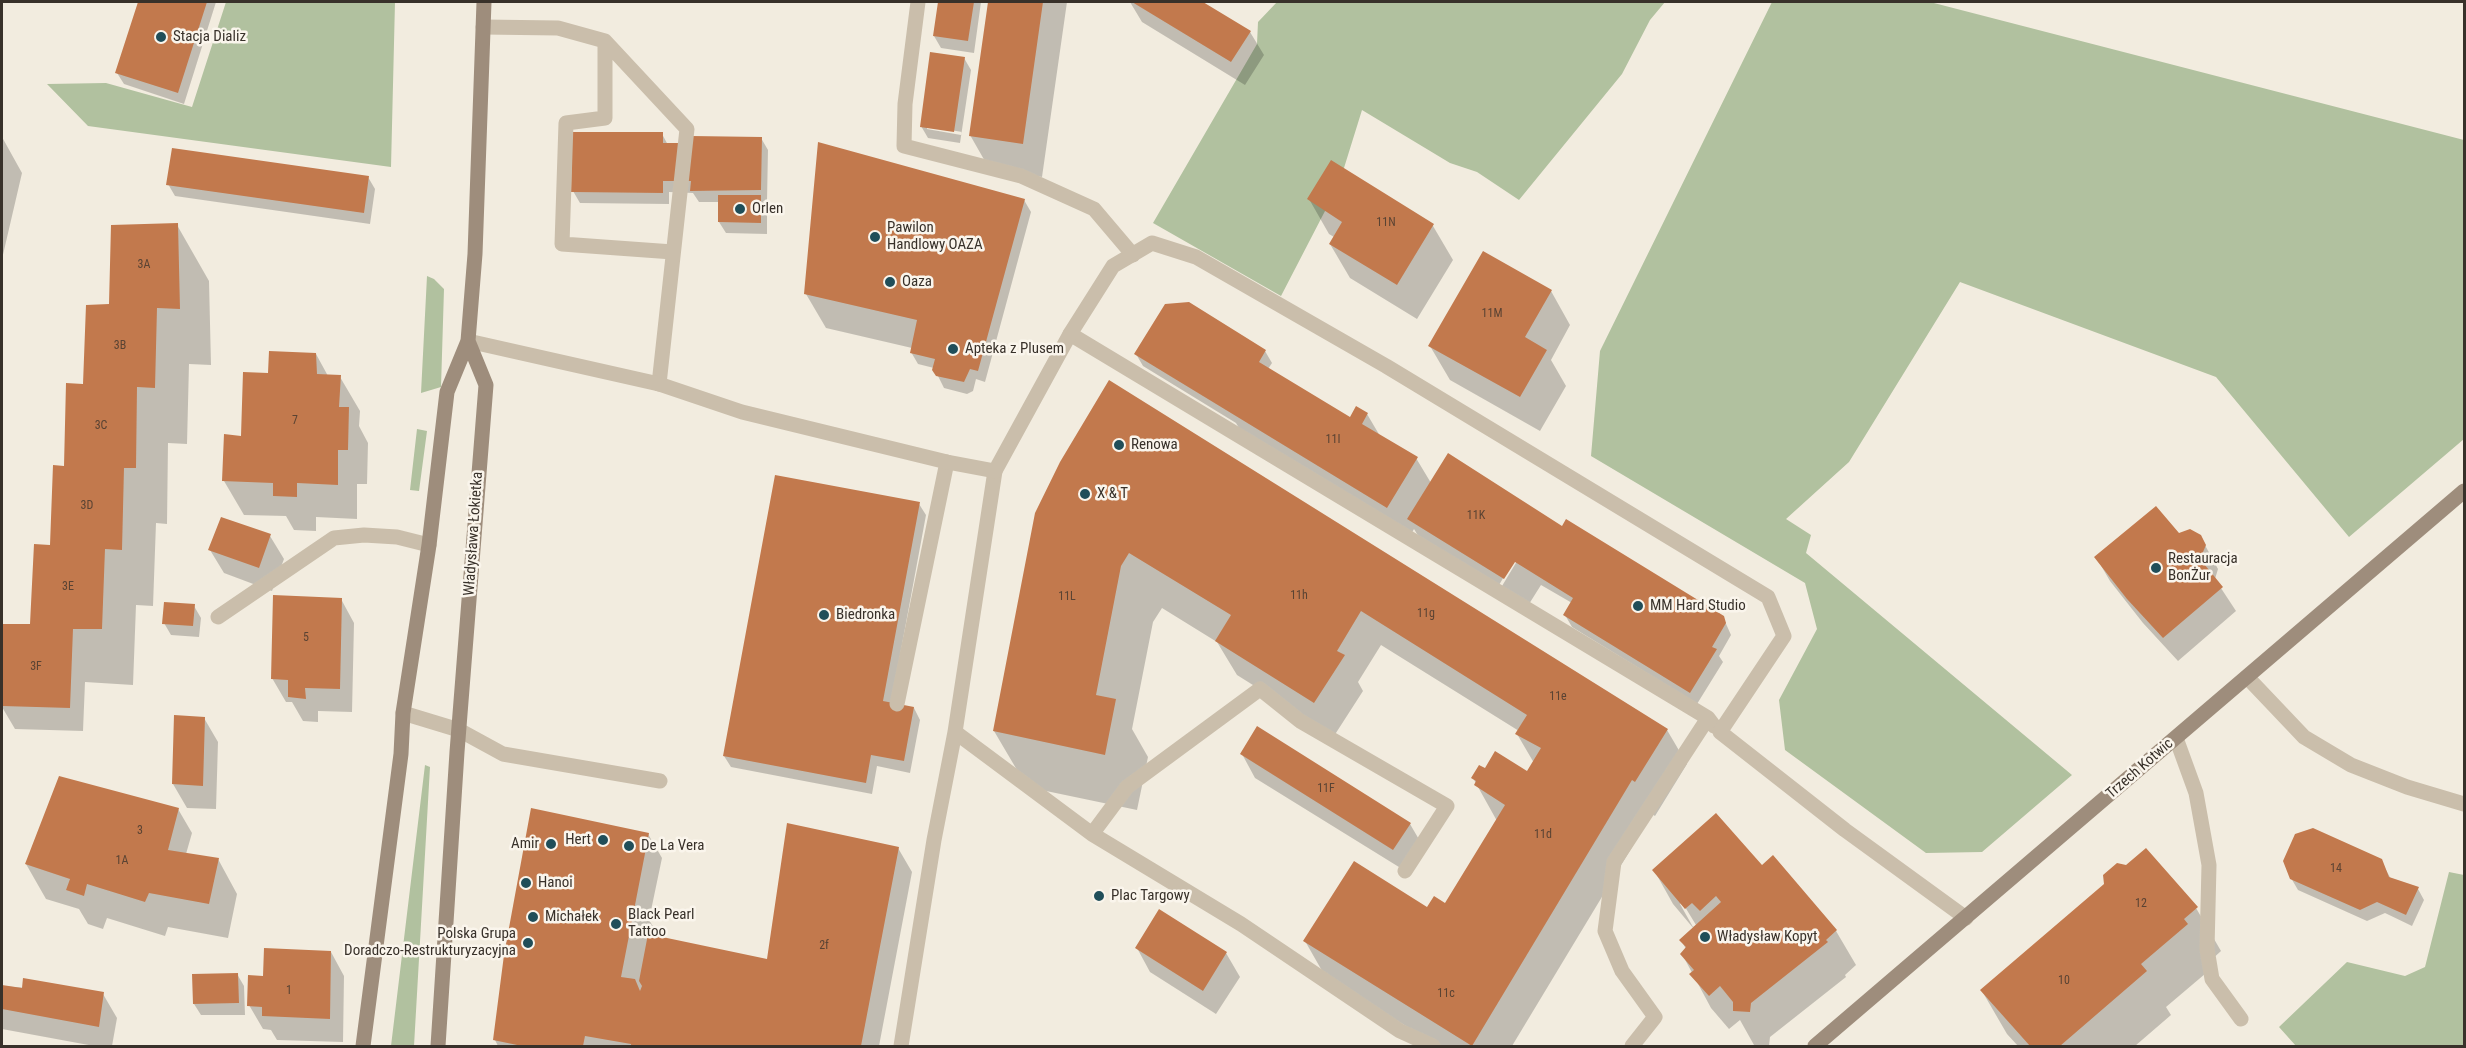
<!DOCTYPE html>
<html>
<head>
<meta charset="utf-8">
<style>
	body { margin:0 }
	#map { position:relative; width:2466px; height:1048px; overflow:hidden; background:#f2ecdf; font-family:"Roboto Condensed",sans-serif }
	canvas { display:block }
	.frame { position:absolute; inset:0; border:3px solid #38312a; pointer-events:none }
</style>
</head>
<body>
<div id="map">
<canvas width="2466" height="1048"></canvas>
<div class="frame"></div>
</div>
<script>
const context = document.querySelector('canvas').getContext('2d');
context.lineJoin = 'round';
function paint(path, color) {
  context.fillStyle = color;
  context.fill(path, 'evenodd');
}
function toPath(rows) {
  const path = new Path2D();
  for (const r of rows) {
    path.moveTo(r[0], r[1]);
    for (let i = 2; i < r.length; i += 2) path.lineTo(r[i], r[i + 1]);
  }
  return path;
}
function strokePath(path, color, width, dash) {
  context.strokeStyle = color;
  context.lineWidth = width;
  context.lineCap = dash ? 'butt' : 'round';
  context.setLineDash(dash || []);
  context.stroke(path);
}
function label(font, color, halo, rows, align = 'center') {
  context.font = font + ' "Roboto Condensed",sans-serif';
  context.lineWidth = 5;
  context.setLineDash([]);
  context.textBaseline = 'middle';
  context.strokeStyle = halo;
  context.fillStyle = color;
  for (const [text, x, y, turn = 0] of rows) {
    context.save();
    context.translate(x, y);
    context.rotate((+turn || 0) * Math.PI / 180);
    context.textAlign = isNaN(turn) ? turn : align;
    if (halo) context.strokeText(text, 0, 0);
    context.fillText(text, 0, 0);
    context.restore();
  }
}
const green = toPath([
	[226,2,395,2,391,167,88,126,47,84,106,83,192,107],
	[1277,2,1665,2,1650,20,1622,74,1519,200,1477,172,1450,163,1362,110,1339,184,1281,296,1153,223,1257,44,1258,22],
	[1772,2,1930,2,2464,140,2464,439,2349,537,2216,377,1960,282,1849,462,1786,519,1811,535,1806,553,2072,775,1982,852,1926,853,1785,750,1779,700,1817,629,1805,583,1591,456,1600,351],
	[427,276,434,279,444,289,441,387,421,393],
	[417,429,427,431,419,491,410,490],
	[425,765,430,767,414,1046,391,1046],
	[2449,872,2464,875,2464,1046,2296,1046,2279,1027,2347,962,2405,976,2425,967]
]);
const shadow = toPath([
	[139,2,216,2,184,104,124,84,117,73],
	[940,2,981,2,974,53,941,48,934,36],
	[990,2,1067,2,1042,177,990,170,970,135],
	[1130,2,1200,2,1250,32,1264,55,1245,85,1142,22],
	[964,58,971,70,960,143,928,138,921,126],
	[927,126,962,132,961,135,927,129],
	[662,134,668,145,761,138,768,150,767,201,763,201,767,208,767,234,726,233,719,222,720,202,699,202,693,193,669,192,669,204,580,203,573,191],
	[2,137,22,173,2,259],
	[368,177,375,189,370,224,175,196,168,184],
	[1309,199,1433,226,1453,260,1417,319,1350,278,1330,244,1334,237,1329,234],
	[1024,200,1031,212,985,382,976,379,973,391,967,394,944,388,934,368,918,364,911,352,912,348,826,328,806,294],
	[177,225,209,281,211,365,189,364,187,444,168,443,167,524,156,523,153,606,136,605,133,685,85,682,83,731,15,729,2,707,3,625,34,628,85,385,111,306],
	[1551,291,1570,325,1551,360,1566,386,1540,431,1450,380,1430,346],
	[1265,351,1272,363,1268,369,1351,419,1367,414,1380,436,1416,458,1431,483,1562,528,1723,617,1731,635,1719,656,1723,662,1697,704,1572,627,1565,615,1572,603,1541,585,1524,612,1429,554,1414,529,1407,541,1249,445,1236,423,1143,366,1136,354],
	[1533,528,1537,528,1502,586,1499,585],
	[316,354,328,376,340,377,360,411,359,426,368,443,367,484,357,484,357,519,316,517,316,531,294,530,286,516,244,515,224,481,269,375],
	[1061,463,1667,730,1687,764,1655,816,1652,814,1512,1046,1438,1046,1325,976,1305,941,1446,905,1497,821,1473,778,1485,770,1527,773,1534,763,1517,734,1519,731,1381,645,1358,682,1363,691,1334,736,1237,675,1217,642,1162,608,1153,622,1132,729,1148,757,1137,810,1027,787,994,731],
	[919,504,926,515,891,704,914,708,920,720,910,773,877,766,872,794,731,767,724,756],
	[2178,535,2200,536,2218,569,2215,579,2236,611,2178,661,2143,623,2110,581,2096,557],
	[270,536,284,559,272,591,224,573,210,550],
	[341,599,354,623,352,712,318,711,318,722,303,721,292,702,286,702,272,678],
	[194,606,201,618,199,637,171,635,164,623],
	[204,718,218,742,216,809,187,808,173,784],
	[1242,754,1410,824,1424,848,1407,872,1255,778],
	[178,809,192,833,186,854,218,859,237,894,228,938,168,927,165,936,107,918,103,929,88,924,79,909,46,899,26,864],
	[648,834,662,858,649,920,656,931,654,937,768,961,898,848,912,872,879,1046,498,1046,495,1040],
	[1773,857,1836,931,1856,965,1845,975,1846,977,1770,1037,1769,1046,1754,1045,1740,1020,1729,1029,1711,1008,1682,954,1686,949,1681,940,1694,929,1673,904,1654,870,1762,867],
	[1682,902,1696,925,1693,927,1680,904],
	[2381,861,2391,879,2418,889,2424,900,2412,926,2385,913,2367,921,2298,890,2291,878],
	[2196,908,2221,951,2209,962,2212,968,2166,1007,2171,1015,2135,1046,2018,1046,2007,1034,1982,991],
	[1137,948,1226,953,1240,977,1216,1014,1150,972],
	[331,952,344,976,343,1042,277,1040,271,1030,263,1029,249,1005,264,977],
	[237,974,244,986,245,1015,201,1015,194,1004],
	[2,986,103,994,117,1018,112,1046,94,1046,2,1029]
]);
const building = toPath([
	[138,2,207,2,178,93,115,73],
	[938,2,974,2,968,41,933,36],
	[988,2,1043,2,1023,144,969,136],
	[1132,2,1203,2,1251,31,1231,62],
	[930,52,965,57,954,132,920,127],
	[572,132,663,132,663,143,691,143,691,136,762,137,761,190,690,191,691,181,663,181,663,193,571,192],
	[818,142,1025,199,978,371,970,369,964,382,936,376,932,370,935,359,910,353,917,320,804,294],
	[172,148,369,176,364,213,166,185],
	[1331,160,1434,224,1397,285,1329,244,1342,222,1307,199],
	[718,195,761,195,761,223,718,222],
	[178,223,180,309,157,308,155,388,137,387,136,468,124,468,122,550,105,549,102,629,73,629,70,708,2,706,2,624,30,624,34,544,50,545,53,465,64,466,66,383,83,384,86,305,109,304,111,225],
	[1483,251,1552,290,1525,337,1547,350,1520,397,1428,346],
	[1189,302,1266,350,1259,362,1350,417,1356,406,1368,413,1362,424,1418,457,1387,508,1134,354,1165,304],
	[269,351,316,353,317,374,341,375,339,407,349,407,348,450,338,450,338,485,297,483,297,497,273,496,273,483,222,481,224,434,241,436,243,372,268,373],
	[1109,380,1668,729,1635,782,1632,780,1472,1046,1303,941,1354,861,1427,907,1434,896,1445,903,1505,805,1474,785,1476,781,1471,778,1479,765,1485,768,1495,751,1527,771,1541,748,1515,734,1527,715,1361,611,1337,651,1345,655,1314,703,1215,641,1231,615,1129,553,1121,566,1096,695,1116,699,1105,755,993,731,1035,513,1060,462],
	[1448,453,1562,526,1566,519,1724,616,1726,623,1712,647,1717,649,1690,693,1563,615,1573,598,1515,562,1504,579,1407,519],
	[775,475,920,502,883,701,914,707,904,761,871,755,866,783,723,756],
	[2156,506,2179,533,2190,529,2201,535,2206,545,2200,559,2223,587,2163,638,2127,599,2094,557],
	[221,517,271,534,259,568,208,550],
	[273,595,342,598,340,689,305,688,306,699,288,697,288,680,271,679],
	[164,602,195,604,193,626,162,624],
	[174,715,205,717,203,786,172,784],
	[1257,726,1411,823,1393,850,1240,754],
	[59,776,179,808,168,850,219,858,209,904,149,893,145,902,87,884,84,896,66,890,70,879,25,864],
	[531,808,649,833,621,977,635,979,640,991,642,986,639,981,648,934,767,959,787,823,899,847,861,1046,631,1046,631,1044,585,1036,583,1046,522,1046,493,1040,504,955],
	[1716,813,1762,865,1773,855,1837,930,1826,940,1828,942,1751,1003,1750,1012,1733,1011,1733,1002,1720,986,1709,996,1689,974,1694,970,1680,954,1686,947,1679,940,1721,902,1716,896,1700,911,1692,903,1685,909,1652,870],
	[2313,828,2382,859,2389,877,2419,887,2406,915,2377,902,2360,910,2290,879,2283,861,2295,834],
	[2146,848,2198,907,2184,919,2188,924,2141,964,2147,971,2060,1046,2030,1046,1980,990,2104,884,2103,875,2117,863,2126,865],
	[1159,909,1227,952,1203,991,1135,948],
	[264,948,331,951,330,1019,262,1016,262,1007,247,1006,248,975,263,976],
	[238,973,239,1003,193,1004,192,974],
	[23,978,104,992,99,1027,2,1009,2,985,22,988]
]);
const lane = toPath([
	[918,2,905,104,904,146,1021,176,1094,209,1133,255],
	[483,27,558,28,605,41,687,129,659,384],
	[605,41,605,118,566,123,562,244,673,252],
	[1070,334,1708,718],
	[218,617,334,538,364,535,397,537,429,545],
	[2247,677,2304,737,2351,765,2407,787,2464,804],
	[897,704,947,462],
	[403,713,459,730,503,754,660,781],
	[955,732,1092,834,1241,924,1400,1031,1433,1046],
	[2176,738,2196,793,2209,865,2207,949,2212,979,2241,1019],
	[1092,834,1127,787,1260,689,1300,721,1447,806,1405,871],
	[901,1046,934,840,955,732,995,471],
	[1632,1046,1655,1017,1622,971,1605,931,1614,862,1708,718,1714,726]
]);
const street = toPath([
	[468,341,659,384,742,412,947,462,995,471,1070,334,1113,266,1152,243,1196,257,1386,366,1768,597,1784,636,1720,732,1845,830,1966,918]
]);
const secondary = toPath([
	[363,1046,401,754,403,713,429,545,447,392,468,341,475,254,484,2],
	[438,1046,457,752,486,385,468,341],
	[1815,1046,2464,491]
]);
const markers = [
	[161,37,6,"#204e59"],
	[740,209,6,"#204e59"],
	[875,237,6,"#204e59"],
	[890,282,6,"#204e59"],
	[953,349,6,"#204e59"],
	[1119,445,6,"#204e59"],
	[1085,494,6,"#204e59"],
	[2156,568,6,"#204e59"],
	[1638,606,6,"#204e59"],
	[824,615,6,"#204e59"],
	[603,840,6,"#204e59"],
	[551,844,6,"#204e59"],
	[629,846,6,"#204e59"],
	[526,883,6,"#204e59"],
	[1099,896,6,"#204e59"],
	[533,917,6,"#204e59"],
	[616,924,6,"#204e59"],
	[1705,937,6,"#204e59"],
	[528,943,6,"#204e59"]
];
const numberNames = [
	["11N",1386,223],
	["3A",144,265],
	["11M",1492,314],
	["3B",120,346],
	["7",295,421],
	["3C",101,426],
	["11I",1333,440],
	["3D",87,506],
	["11K",1476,516],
	["3E",68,587],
	["11h",1299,596],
	["11L",1067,597],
	["11g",1426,614],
	["5",306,638],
	["3F",36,667],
	["11e",1558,697],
	["11F",1326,789],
	["3",140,831],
	["11d",1543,835],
	["1A",122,861],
	["14",2336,869],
	["12",2141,904],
	["2f",824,946],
	["10",2064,981],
	["1",289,991],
	["11c",1446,994]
];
const poiNames = [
	["Stacja Dializ",173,37],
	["Orlen",752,209],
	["Pawilon",887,228],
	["Handlowy OAZA",887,245],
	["Oaza",902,282],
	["Apteka z Plusem",965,349],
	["Renowa",1131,445],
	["X & T",1097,494],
	["Restauracja",2168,559],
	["BonŻur",2168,576],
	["MM Hard Studio",1650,606],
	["Biedronka",836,615],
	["Hert",591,840,"right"],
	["Amir",539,844,"right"],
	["De La Vera",641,846],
	["Hanoi",538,883],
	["Plac Targowy",1111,896],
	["Black Pearl",628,915],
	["Tattoo",628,932],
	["Michałek",545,917],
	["Polska Grupa",516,934,"right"],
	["Doradczo-Restrukturyzacyjna",516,951,"right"],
	["Władysław Kopyt",1717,937]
];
const streetNames = [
	["Władysława Łokietka",474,534,-86],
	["Trzech Kotwic",2140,769,-41]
];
paint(green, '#b1c19f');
paint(shadow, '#0003');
paint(building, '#c2794d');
strokePath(lane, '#cabeab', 15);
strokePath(street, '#cabeab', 15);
strokePath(secondary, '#9e8d7c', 15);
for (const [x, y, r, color] of markers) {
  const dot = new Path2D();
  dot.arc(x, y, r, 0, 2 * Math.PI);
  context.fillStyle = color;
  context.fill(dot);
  strokePath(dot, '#faf5ec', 2);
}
label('12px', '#5a4333', null, numberNames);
label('15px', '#38312a', '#faf5ec', poiNames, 'left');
label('15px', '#38312a', '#faf5ec', streetNames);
</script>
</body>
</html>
